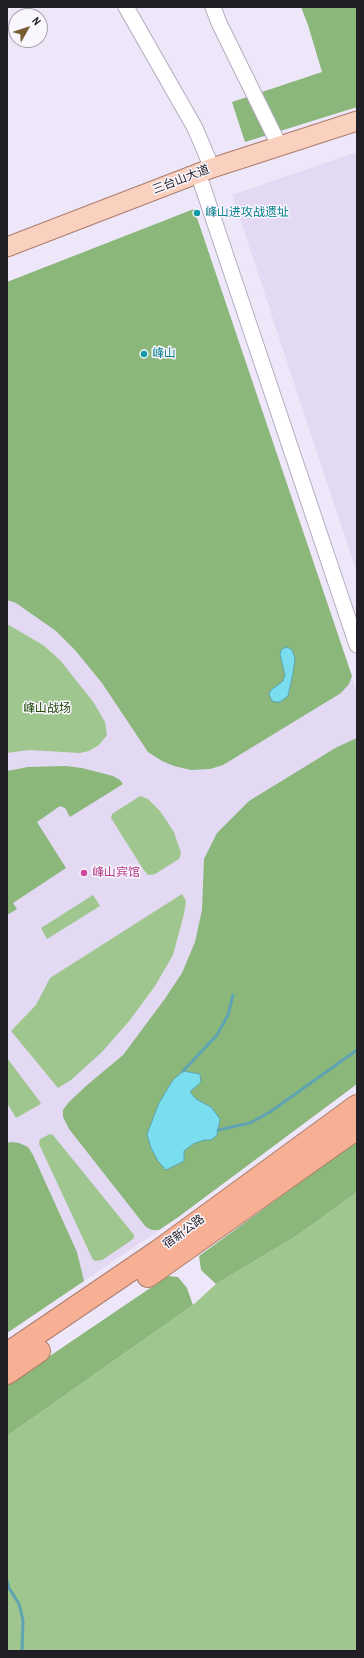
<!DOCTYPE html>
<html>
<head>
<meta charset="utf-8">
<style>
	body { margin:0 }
	#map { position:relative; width:364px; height:1658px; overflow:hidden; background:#eee6f9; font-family:"Archivo Narrow",sans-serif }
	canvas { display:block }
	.frame { position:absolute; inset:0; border:8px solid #211e25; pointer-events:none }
	.north { position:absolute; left:8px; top:8px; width:40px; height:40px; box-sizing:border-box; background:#f9f6fe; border:1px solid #a3a0a7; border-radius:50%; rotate:51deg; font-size:11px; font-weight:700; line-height:16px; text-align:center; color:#211e25 }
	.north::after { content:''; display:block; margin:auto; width:14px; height:18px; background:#775d2f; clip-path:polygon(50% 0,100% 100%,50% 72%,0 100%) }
</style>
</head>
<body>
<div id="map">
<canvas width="364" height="1658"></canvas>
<div class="frame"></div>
<div class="north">N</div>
</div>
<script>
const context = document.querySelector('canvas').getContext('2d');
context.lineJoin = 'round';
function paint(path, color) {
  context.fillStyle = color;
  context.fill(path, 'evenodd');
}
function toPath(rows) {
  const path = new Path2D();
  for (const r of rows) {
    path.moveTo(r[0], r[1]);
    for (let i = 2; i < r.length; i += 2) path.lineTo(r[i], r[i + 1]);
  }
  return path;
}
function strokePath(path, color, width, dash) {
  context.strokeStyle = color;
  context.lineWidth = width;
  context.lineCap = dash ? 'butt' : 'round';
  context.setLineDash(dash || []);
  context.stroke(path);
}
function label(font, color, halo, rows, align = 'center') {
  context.font = font + ' "Archivo Narrow","Noto Sans SC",sans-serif';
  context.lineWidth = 3;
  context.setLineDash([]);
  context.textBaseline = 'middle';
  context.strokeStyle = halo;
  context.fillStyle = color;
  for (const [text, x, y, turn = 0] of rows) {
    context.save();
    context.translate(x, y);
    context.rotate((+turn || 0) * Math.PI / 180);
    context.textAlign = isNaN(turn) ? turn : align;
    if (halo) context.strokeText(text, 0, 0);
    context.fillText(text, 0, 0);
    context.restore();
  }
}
const built = toPath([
	[357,152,357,573,232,195],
	[194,209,357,693,357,1084,177,1218,7,1333,7,282]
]);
const green = toPath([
	[7,624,43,645,60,660,94,703,105,722,107,735,99,745,89,751,80,753,29,750,7,753],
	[140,796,148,799,160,811,174,832,181,853,179,859,155,874,148,875,143,869,111,818,112,814],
	[182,894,186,901,184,914,173,955,155,986,130,1020,102,1052,71,1080,58,1088,11,1031,36,1005,50,978],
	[93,895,100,906,47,939,41,928],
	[7,1058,41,1103,39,1105,16,1118,7,1103],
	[50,1134,53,1135,134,1235,134,1238,129,1242,102,1260,95,1261,92,1258,39,1144,40,1139],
	[357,1192,357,1651,7,1651,7,1436,193,1305,216,1284,298,1235]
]);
const forest = toPath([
	[301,7,357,7,357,107,245,142,232,102,322,72,308,25],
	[194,209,352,676,349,684,341,693,223,765,210,769,191,770,174,766,162,761,148,752,102,683,75,650,56,631,16,603,7,600,7,282],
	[357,738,357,1084,177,1218,159,1230,152,1230,146,1227,69,1129,63,1117,63,1110,69,1102,86,1086,123,1055,164,1000,182,973,195,942,202,910,204,859,217,833,249,801,337,747],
	[66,766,82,768,113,776,120,780,123,784,70,817,65,808,60,806,37,822,66,868,13,903,17,909,7,915,7,771,28,767],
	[357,1141,357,1192,298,1235,216,1284,201,1270,199,1256],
	[11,1142,19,1143,28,1147,33,1155,77,1252,84,1281,7,1333,7,1143],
	[168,1276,178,1277,187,1288,193,1305,7,1436,7,1385]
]);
const water = toPath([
	[287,647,292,650,295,658,293,673,288,696,280,702,276,702,272,701,269,694,271,690,283,681,285,675,280,654,282,649,287,647],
	[183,1071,200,1074,201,1082,190,1092,196,1099,211,1107,220,1119,217,1135,211,1140,204,1140,193,1144,184,1151,184,1161,166,1170,158,1161,151,1148,147,1134,159,1103,173,1080,183,1071]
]);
const stream = toPath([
	[183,1071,217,1035,228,1015,233,995],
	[218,1130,250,1123,270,1112,357,1050],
	[7,1581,9,1588,19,1604,23,1620,22,1651]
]);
const minor = toPath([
	[126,7,195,128,212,168],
	[213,7,219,23,279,145],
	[198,173,357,645]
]);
const major = toPath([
	[7,247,212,168,357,121]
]);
const highway = toPath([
	[148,1276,357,1128],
	[7,1354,160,1250,357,1106],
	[7,1373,39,1351]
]);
const markers = [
	[197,213,4,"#0f9aa8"],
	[144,354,4,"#0f9aa8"],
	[84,873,4,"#d1479c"]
];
const streetNames = [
	["三台山大道",181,180,-21],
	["宿新公路",184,1232,-36]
];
const cultureNames = [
	["峰山进攻战遗址",205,213],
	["峰山",152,354]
];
const parkNames = [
	["峰山战场",47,709]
];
const hotelNames = [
	["峰山宾馆",92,873]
];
paint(built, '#e3d9f3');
paint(green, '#9fc68f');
paint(forest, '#8bb77a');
paint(water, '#7adeee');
strokePath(water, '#5fa4b2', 1);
strokePath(stream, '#5fa4b2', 3);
strokePath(minor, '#b3abbe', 17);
strokePath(major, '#ac7d6c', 21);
strokePath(highway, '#ac7d6c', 24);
strokePath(minor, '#fff', 15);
strokePath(major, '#fad0be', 19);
strokePath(highway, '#f7b093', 22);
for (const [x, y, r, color] of markers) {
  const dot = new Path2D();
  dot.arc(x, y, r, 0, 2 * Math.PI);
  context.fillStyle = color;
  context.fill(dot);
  strokePath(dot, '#f9f6fe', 1.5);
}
label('12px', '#211e25', '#f9f6fe', streetNames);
label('12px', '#0d838f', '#f9f6fe', cultureNames, 'left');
label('12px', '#224a0b', '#f9f6fe', parkNames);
label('12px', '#b23c85', '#f9f6fe', hotelNames, 'left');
</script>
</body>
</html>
